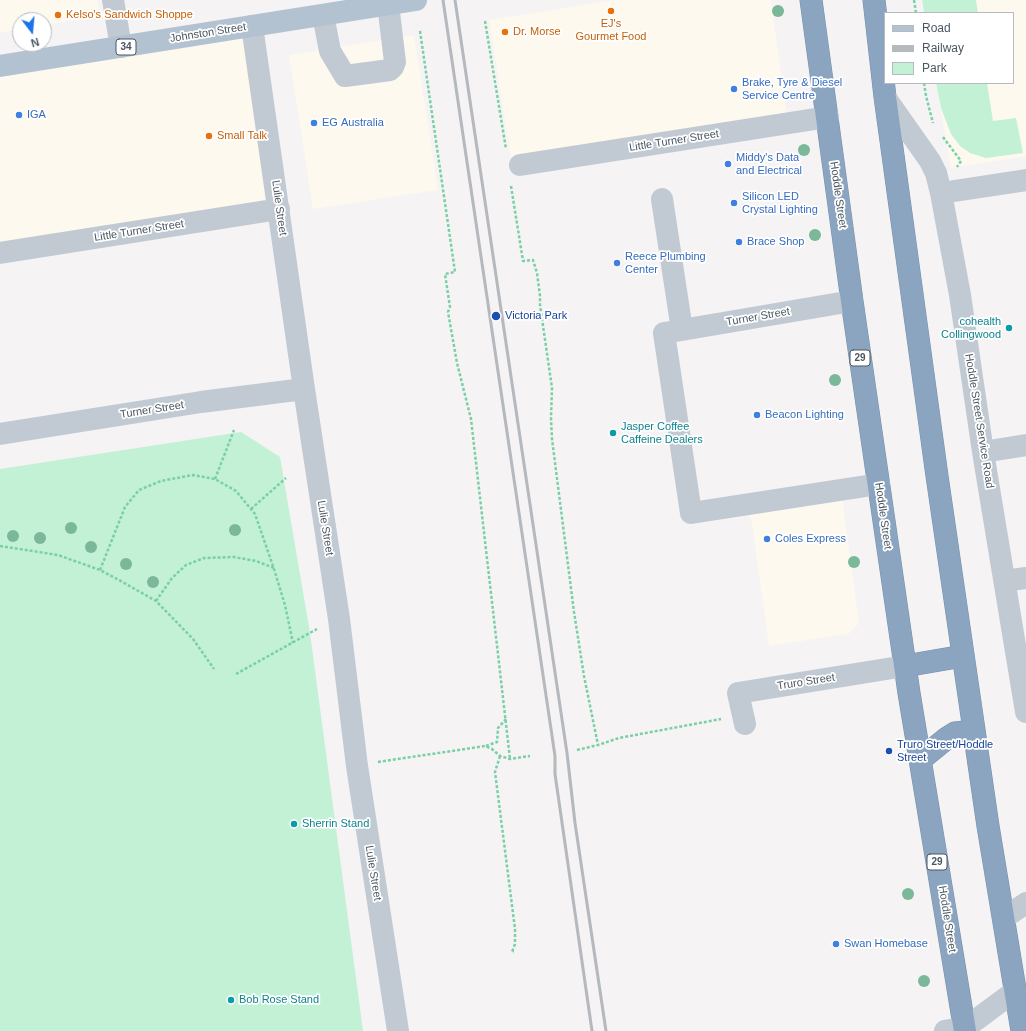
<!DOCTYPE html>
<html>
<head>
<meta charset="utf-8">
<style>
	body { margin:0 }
	#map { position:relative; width:1026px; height:1031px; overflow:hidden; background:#f5f3f3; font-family:Helvetica,sans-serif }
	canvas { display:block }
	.legend { position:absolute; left:884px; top:12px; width:130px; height:72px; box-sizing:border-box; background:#fff; border:1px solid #b7bbc0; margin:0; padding:5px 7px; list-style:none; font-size:12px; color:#4a5661 }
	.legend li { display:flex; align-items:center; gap:8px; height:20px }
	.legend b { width:20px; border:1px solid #b7bbc0 }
	.north { position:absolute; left:12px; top:12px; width:40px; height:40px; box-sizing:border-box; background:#fff; border:1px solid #b7bbc0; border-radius:50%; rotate:164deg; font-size:11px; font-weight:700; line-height:16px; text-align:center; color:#4a5661 }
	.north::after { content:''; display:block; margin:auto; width:14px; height:18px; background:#1a73e8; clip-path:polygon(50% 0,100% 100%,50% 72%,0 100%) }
</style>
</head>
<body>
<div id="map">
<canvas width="1026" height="1031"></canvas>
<ul class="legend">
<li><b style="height:5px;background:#b3c2d1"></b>Road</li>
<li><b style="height:5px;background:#b5b8bd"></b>Railway</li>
<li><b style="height:11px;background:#c3f1d5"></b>Park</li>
</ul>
<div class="north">N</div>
</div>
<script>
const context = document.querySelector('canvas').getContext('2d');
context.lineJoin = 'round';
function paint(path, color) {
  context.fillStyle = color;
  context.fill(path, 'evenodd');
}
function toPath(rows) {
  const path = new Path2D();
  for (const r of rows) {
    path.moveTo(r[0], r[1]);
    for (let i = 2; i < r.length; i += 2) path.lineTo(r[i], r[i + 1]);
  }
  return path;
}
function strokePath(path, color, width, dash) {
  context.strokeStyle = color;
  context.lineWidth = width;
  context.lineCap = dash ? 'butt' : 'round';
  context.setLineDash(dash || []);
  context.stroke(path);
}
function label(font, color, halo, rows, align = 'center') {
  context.font = font + ' Helvetica,sans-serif';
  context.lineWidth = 3.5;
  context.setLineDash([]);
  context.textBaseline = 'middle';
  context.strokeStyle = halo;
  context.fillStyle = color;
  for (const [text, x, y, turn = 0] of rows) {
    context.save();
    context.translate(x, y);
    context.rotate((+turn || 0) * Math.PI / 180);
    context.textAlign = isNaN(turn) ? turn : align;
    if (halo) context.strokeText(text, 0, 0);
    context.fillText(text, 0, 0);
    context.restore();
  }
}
const commercial = toPath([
	[0,0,97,0,100,16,44,25,44,20,20,20,20,29,0,33],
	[615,0,771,0,787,117,512,164,489,20],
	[921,0,1026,0,1026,156,951,168,936,83,1013,83,1013,13,923,13],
	[252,26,278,201,0,247,0,68],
	[414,35,438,190,313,209,289,55],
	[842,498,859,623,848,634,845,634,769,646,752,524,749,514]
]);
const green = toPath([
	[922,0,976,0,978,13,924,13],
	[936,83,987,83,993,121,1016,118,1023,153,986,158,970,153,960,146,951,134,941,108],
	[241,432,280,457,310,633,363,1031,0,1031,0,469]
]);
const path = toPath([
	[914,0,916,13],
	[485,21,506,149],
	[420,31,455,272,445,274,450,307,448,312,457,363,471,419,510,759],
	[924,83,926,96,933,123],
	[943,137,961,161,957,167],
	[511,186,523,261,533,260,537,273,540,296,540,305,552,388,551,418,552,439,574,612,584,676,598,745],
	[215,479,234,430],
	[251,509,286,478],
	[0,546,58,555,100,570,119,580,156,601,193,639,214,669],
	[100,570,125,507,139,490,161,481,193,475,215,479,236,491,255,514,274,569,285,605,293,643],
	[156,601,172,578,186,565,204,558,234,557,256,561,274,568],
	[236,674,317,629],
	[486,746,497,742,498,728,506,719],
	[577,750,598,745,619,738,721,719],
	[500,756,495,772,515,929,515,944,512,952,514,952],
	[378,762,485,746,492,749,500,756,510,759,530,756]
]);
const minor = toPath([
	[113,0,121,47],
	[323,15,330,51,345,76,390,70,393,67,395,62,388,4],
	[252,26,304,389,339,619,357,766,398,1031],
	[885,97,930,161,936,173,941,193,960,295,983,452,1026,712],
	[520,165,828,117],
	[941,193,1026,180],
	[662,199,682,330],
	[0,253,279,209],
	[852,301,664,333,691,513,879,484],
	[0,434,201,402,304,389],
	[983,452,1026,445],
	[1005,581,1026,578],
	[745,724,738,693,905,666],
	[1004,918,1026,903],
	[945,1031,965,1028,1015,991]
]);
const major = toPath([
	[0,66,416,0]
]);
const highway = toPath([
	[811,0,852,301,909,693,965,1031],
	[874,0,885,97,937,476,988,826,1022,1031],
	[905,666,963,656],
	[920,760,947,738,955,733,974,731]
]);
const rail = toPath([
	[443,0,555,756,555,774,592,1031],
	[455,0,567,753,575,823,606,1031]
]);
const trees = [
	[778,11],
	[804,150],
	[815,235],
	[835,380],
	[71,528],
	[235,530],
	[13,536],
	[40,538],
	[91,547],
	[854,562],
	[126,564],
	[153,582],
	[908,894],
	[924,981]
];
const markers = [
	[611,11,4,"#e8710a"],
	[58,15,4,"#e8710a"],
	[505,32,4,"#e8710a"],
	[734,89,4,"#3f7fe0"],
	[19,115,4,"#3f7fe0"],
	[314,123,4,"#3f7fe0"],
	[209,136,4,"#e8710a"],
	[728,164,4,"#3f7fe0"],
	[734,203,4,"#3f7fe0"],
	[739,242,4,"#3f7fe0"],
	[617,263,4,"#3f7fe0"],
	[496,316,5,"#1a4fb4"],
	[1009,328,4,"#0f9aa8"],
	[757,415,4,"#3f7fe0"],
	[613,433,4,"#0f9aa8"],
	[767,539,4,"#3f7fe0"],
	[889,751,4,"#1a4fb4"],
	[294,824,4,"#0f9aa8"],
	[836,944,4,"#3f7fe0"],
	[231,1000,4,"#0f9aa8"]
];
const shields = [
	[126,47,20],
	[860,358,20],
	[937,862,20]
];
const shieldNames = [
	["34",126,47],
	["29",860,358],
	["29",937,862]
];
const foodNames = [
	["Kelso's Sandwich Shoppe",66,15],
	["EJ's",611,24,"center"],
	["Gourmet Food",611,37,"center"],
	["Dr. Morse",513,32],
	["Small Talk",217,136]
];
const streetNames = [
	["Johnston Street",208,33,-9],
	["Little Turner Street",674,141,-9],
	["Hoddle Street",838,195,82],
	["Lulie Street",279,208,82],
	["Little Turner Street",139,231,-9],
	["Turner Street",758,317,-10],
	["Turner Street",152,410,-9],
	["Hoddle Street Service Road",979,421,81],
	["Hoddle Street",883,516,82],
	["Lulie Street",325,528,81],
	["Truro Street",806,682,-9],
	["Lulie Street",373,873,81],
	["Hoddle Street",947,919,81]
];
const shopNames = [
	["Brake, Tyre & Diesel",742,83],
	["Service Centre",742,96],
	["IGA",27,115],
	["EG Australia",322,123],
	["Middy's Data",736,158],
	["and Electrical",736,171],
	["Silicon LED",742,197],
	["Crystal Lighting",742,210],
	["Brace Shop",747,242],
	["Reece Plumbing",625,257],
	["Center",625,270],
	["Beacon Lighting",765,415],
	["Coles Express",775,539],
	["Swan Homebase",844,944]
];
const transitNames = [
	["Victoria Park",505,316],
	["Truro Street/Hoddle",897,745],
	["Street",897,758]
];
const cultureNames = [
	["cohealth",1001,322,"right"],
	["Collingwood",1001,335,"right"],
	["Jasper Coffee",621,427],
	["Caffeine Dealers",621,440],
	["Sherrin Stand",302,824],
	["Bob Rose Stand",239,1000]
];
paint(commercial, '#fdf9ef');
paint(green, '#c3f1d5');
strokePath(highway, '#7690ad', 23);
strokePath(path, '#7ad0a6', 2.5, [3, 2]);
strokePath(minor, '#c1cad2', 22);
strokePath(major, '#b3c2d1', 22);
strokePath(highway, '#8ba5c1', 22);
strokePath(rail, '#b5b8bd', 3);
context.fillStyle = '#7bb799';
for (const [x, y] of trees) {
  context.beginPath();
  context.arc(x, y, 6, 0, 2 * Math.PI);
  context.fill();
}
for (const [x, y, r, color] of markers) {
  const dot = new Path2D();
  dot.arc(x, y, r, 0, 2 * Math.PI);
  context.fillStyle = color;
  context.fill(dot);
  strokePath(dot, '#fff', 1.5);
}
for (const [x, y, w] of shields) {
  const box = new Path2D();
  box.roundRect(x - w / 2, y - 8, w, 16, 3);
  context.fillStyle = '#fff';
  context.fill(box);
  strokePath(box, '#4a5661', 1);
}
label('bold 10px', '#4a5661', null, shieldNames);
label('11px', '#c56008', '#fff', foodNames, 'left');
label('11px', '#4a5661', '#fff', streetNames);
label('11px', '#366cbe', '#fff', shopNames, 'left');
label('11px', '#164399', '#fff', transitNames, 'left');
label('11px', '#0d838f', '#fff', cultureNames, 'left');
</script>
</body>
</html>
